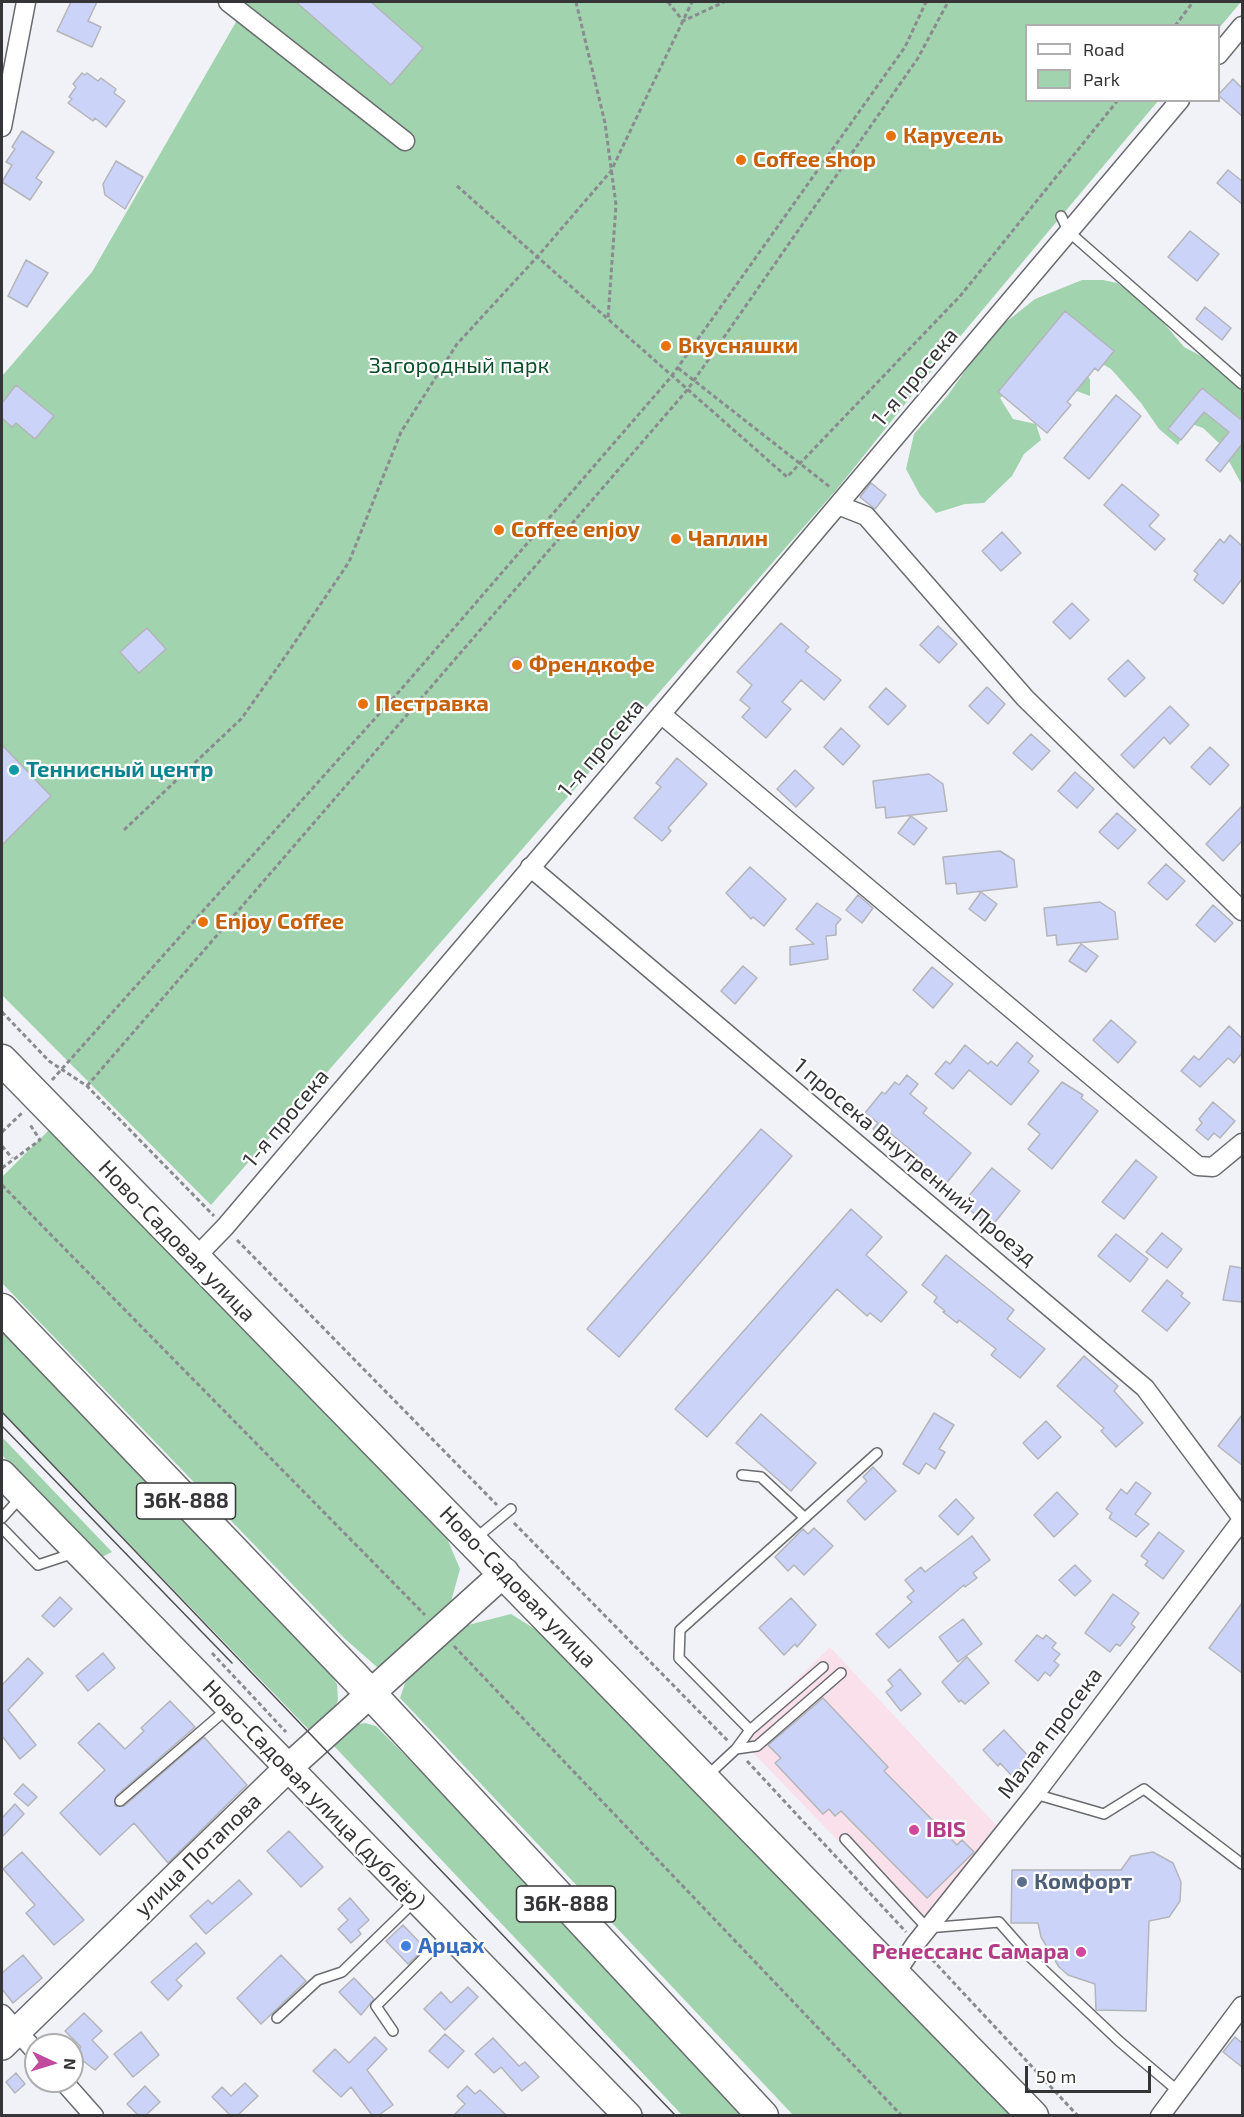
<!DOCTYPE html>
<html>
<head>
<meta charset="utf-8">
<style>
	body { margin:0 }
	#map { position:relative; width:1244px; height:2117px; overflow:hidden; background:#f1f2f7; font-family:"Exo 2",sans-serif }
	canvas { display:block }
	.frame { position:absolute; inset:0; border:3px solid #353537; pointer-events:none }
	.legend { position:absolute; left:1025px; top:24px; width:195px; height:78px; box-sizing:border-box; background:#fff; border:2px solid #aeaeaf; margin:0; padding:8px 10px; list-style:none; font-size:18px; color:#353537 }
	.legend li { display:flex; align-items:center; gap:12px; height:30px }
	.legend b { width:30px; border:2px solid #aeaeaf }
	.north { position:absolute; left:24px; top:2033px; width:60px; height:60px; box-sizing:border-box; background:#fff; border:2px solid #aeaeaf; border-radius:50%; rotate:94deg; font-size:16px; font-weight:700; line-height:24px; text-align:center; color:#353537 }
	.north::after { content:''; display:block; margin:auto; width:21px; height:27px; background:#c14a9f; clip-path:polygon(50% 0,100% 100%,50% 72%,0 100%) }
	.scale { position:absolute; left:1025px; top:2066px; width:126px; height:27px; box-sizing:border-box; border:3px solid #353537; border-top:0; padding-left:8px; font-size:18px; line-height:21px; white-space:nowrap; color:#353537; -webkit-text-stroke:4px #fff; paint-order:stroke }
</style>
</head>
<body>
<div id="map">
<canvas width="1244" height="2117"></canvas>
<div class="frame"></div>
<ul class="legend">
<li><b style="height:8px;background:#fff"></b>Road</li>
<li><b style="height:16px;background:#a1d3ae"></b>Park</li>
</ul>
<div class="north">N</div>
<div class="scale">50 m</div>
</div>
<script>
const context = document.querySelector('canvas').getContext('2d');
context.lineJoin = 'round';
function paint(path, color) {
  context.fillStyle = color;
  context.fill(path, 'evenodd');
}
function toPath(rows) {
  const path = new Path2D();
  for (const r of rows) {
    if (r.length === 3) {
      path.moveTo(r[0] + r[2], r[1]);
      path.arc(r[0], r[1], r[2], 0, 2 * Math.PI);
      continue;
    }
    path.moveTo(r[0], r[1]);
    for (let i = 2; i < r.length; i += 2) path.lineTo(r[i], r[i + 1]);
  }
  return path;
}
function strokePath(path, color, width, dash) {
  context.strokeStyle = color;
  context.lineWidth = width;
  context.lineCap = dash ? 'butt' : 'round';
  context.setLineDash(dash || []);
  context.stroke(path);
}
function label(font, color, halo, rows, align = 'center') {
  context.font = font + ' "Exo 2",sans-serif';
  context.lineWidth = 4.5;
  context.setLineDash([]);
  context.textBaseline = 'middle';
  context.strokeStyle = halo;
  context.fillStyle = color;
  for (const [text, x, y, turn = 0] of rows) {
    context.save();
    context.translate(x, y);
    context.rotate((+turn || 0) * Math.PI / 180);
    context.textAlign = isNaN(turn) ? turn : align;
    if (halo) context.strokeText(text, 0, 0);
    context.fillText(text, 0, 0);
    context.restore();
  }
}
const commercial = toPath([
	[830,1647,997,1826,922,1928,738,1737]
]);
const green = toPath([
	[237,2,1241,2,1219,28,1218,26,1026,26,1026,100,1158,101,942,358,837,489,211,1205,2,995,2,376,92,272,244,8],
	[1082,280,1103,280,1117,283,1152,309,1184,347,1203,357,1242,386,1242,485,1219,443,1203,428,1189,423,1178,445,1159,429,1141,403,1111,369,1075,348,1090,380,1090,396,1055,383,1025,377,1000,398,1013,419,1036,424,1041,440,1024,454,1012,476,984,503,965,504,936,513,920,495,906,469,914,434,948,395,991,334,1035,299],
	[49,1130,446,1536,460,1569,449,1609,401,1663,377,1667,344,1638,2,1283,2,1177],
	[2,1330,326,1668,337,1684,338,1700,332,1715,313,1734,2,1412],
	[2,1437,112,1552,100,1558,2,1455],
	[511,1614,543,1634,1014,2115,793,2115,400,1698,405,1683,426,1654,468,1625],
	[365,1723,376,1726,387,1737,590,1944,752,2115,682,2115,334,1746,333,1742,353,1725]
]);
const building = toPath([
	[71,2,97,2,88,21,101,27,92,47,57,31,71,2],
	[296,2,371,2,423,48,391,85,296,2],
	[82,73,85,75,87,73,98,81,101,78,116,89,114,93,125,101,106,127,95,118,93,121,68,103,72,99,69,97,76,87,73,84,82,73],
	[1233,79,1242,88,1242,116,1218,95,1233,79],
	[22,131,54,152,36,178,42,182,30,200,2,182,12,165,6,162,15,149,12,147,22,131],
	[116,161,143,177,125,209,105,195,103,184,116,161],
	[1228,170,1242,181,1242,204,1217,183,1228,170],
	[1190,231,1219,254,1197,281,1168,257,1190,231],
	[26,260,48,273,27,307,8,296,26,260],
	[1205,307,1231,328,1222,340,1196,319,1205,307],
	[1065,311,1114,351,1098,371,1095,368,1067,402,1071,405,1047,433,998,392,1065,311],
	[16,385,54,416,35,439,16,423,12,427,2,418,2,403,16,385],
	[1202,388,1240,419,1242,416,1242,444,1220,472,1206,460,1229,432,1204,412,1181,440,1168,429,1202,388],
	[1116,395,1141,416,1089,479,1064,458,1116,395],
	[871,483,886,495,875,509,860,497,871,483],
	[1122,484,1159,515,1149,526,1165,539,1155,550,1104,505,1122,484],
	[1002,532,1021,553,1001,571,982,551,1002,532],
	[1230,535,1242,546,1242,579,1223,604,1194,580,1198,574,1194,571,1220,539,1224,543,1230,535],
	[1072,603,1089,620,1070,639,1053,622,1072,603],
	[781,623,809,647,805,651,841,680,824,700,801,680,782,702,791,709,766,738,742,717,750,708,740,700,752,685,737,672,781,623],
	[938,626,957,644,939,663,920,645,938,626],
	[147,628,166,649,139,673,120,652,147,628],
	[516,665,8],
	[1128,660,1145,678,1125,697,1108,679,1128,660],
	[987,687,1005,704,988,724,969,706,987,687],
	[886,688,906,706,888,725,869,707,886,688],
	[1170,706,1189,725,1170,744,1164,737,1134,768,1121,755,1170,706],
	[841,728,860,746,843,765,824,747,841,728],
	[1031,734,1050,751,1032,770,1013,753,1031,734],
	[2,745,51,796,2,845,2,745],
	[1210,747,1229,765,1210,785,1191,767,1210,747],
	[677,758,707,784,668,828,671,831,662,841,634,818,661,787,656,783,677,758],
	[795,770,814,788,796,807,777,789,795,770],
	[1075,772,1094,789,1077,808,1058,791,1075,772],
	[929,774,943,784,947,811,886,818,885,807,876,808,873,781,929,774],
	[1242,806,1242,841,1223,861,1206,844,1242,806],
	[1117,813,1136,830,1118,849,1099,832,1117,813],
	[911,816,927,828,914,845,898,833,911,816],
	[1000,851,1014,860,1017,887,957,894,956,883,946,884,943,857,1000,851],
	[1166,864,1185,881,1167,900,1148,883,1166,864],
	[750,867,786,899,764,926,753,917,751,919,726,893,750,867],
	[981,892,997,904,985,921,969,909,981,892],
	[858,895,873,908,862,923,846,910,858,895],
	[1100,902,1115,912,1118,939,1057,945,1056,935,1047,936,1044,908,1100,902],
	[817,903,841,919,836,925,836,935,826,936,828,959,790,965,790,947,814,944,796,929,817,903],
	[1213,905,1233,923,1215,942,1196,925,1213,905],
	[1081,944,1098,956,1086,972,1069,961,1081,944],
	[743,966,757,978,735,1004,721,991,743,966],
	[932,967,953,984,933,1008,913,990,932,967],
	[1111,1020,1136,1042,1118,1063,1093,1040,1111,1020],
	[1229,1026,1242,1038,1242,1053,1234,1063,1228,1058,1200,1087,1181,1071,1194,1056,1199,1060,1229,1026],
	[1017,1042,1033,1056,1028,1062,1039,1071,1011,1105,969,1070,953,1089,935,1074,946,1061,950,1064,965,1045,988,1064,991,1061,997,1066,1017,1042],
	[907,1075,918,1084,910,1094,927,1108,923,1113,971,1153,940,1191,908,1165,917,1155,890,1133,886,1139,873,1129,878,1123,865,1113,882,1092,885,1094,895,1082,899,1085,907,1075],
	[1062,1082,1083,1095,1081,1098,1098,1111,1052,1169,1028,1149,1040,1134,1028,1124,1062,1082],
	[1213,1102,1235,1121,1220,1138,1214,1133,1208,1140,1196,1130,1202,1123,1199,1119,1213,1102],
	[761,1129,792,1156,619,1357,587,1329,761,1129],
	[1136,1160,1157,1177,1124,1219,1102,1202,1136,1160],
	[992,1168,1020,1191,991,1227,962,1204,992,1168],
	[851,1209,882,1237,866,1255,907,1292,881,1322,870,1313,867,1316,837,1289,707,1437,675,1409,851,1209],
	[1162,1233,1182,1249,1167,1268,1146,1252,1162,1233],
	[1116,1234,1148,1259,1130,1282,1098,1256,1116,1234],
	[946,1255,1014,1310,1007,1319,1045,1349,1020,1378,991,1355,996,1349,959,1320,957,1323,943,1312,945,1311,934,1302,937,1297,922,1285,946,1255],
	[1230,1266,1242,1268,1242,1302,1223,1300,1230,1266],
	[1167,1280,1183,1293,1181,1296,1190,1303,1167,1331,1142,1311,1167,1280],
	[1084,1356,1118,1386,1114,1391,1143,1423,1116,1447,1101,1431,1104,1428,1057,1386,1084,1356],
	[934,1413,954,1425,939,1449,945,1452,935,1469,926,1463,919,1474,903,1464,934,1413],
	[761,1414,816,1463,791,1491,736,1443,761,1414],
	[1242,1415,1242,1465,1218,1446,1242,1415],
	[1046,1421,1061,1437,1038,1459,1023,1443,1046,1421],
	[873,1467,896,1491,865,1520,847,1501,867,1481,863,1477,873,1467],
	[1136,1482,1151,1493,1135,1514,1149,1524,1136,1537,1109,1518,1112,1513,1106,1509,1121,1489,1127,1494,1136,1482],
	[1057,1492,1078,1514,1054,1537,1034,1515,1057,1492],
	[956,1499,974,1518,958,1535,939,1516,956,1499],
	[814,1528,833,1546,804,1575,794,1565,788,1571,775,1557,803,1529,808,1534,814,1528],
	[1159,1532,1184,1551,1163,1579,1145,1565,1148,1561,1141,1556,1159,1532],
	[972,1536,990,1560,973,1573,977,1578,965,1587,964,1585,889,1648,876,1634,912,1602,907,1597,914,1591,905,1580,921,1567,925,1572,972,1536],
	[1075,1565,1091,1581,1075,1596,1059,1580,1075,1565],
	[1113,1594,1139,1613,1131,1624,1135,1627,1120,1646,1116,1644,1110,1652,1085,1633,1113,1594],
	[60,1597,72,1609,54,1627,42,1616,60,1597],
	[791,1598,816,1625,797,1647,795,1644,784,1655,759,1628,791,1598],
	[1242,1603,1242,1673,1209,1648,1242,1603],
	[963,1619,982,1644,958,1662,939,1637,963,1619],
	[1037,1635,1043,1639,1046,1635,1056,1643,1052,1648,1060,1654,1054,1661,1059,1665,1050,1676,1045,1672,1038,1681,1015,1661,1037,1635],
	[103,1653,115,1668,88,1691,76,1676,103,1653],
	[967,1657,989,1683,965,1704,961,1700,959,1702,942,1682,967,1657],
	[28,1658,43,1673,8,1710,36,1745,20,1759,2,1736,2,1685,28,1658],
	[900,1669,921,1694,901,1711,886,1692,893,1686,888,1680,900,1669],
	[823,1698,888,1767,884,1771,957,1845,962,1840,974,1852,927,1898,841,1811,835,1816,829,1809,823,1814,775,1763,781,1758,768,1745,823,1698],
	[170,1701,195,1727,116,1796,115,1806,124,1806,204,1737,247,1785,168,1863,134,1823,100,1855,60,1813,105,1770,78,1743,99,1723,125,1749,144,1731,141,1728,170,1701],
	[1004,1730,1031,1759,1012,1776,1000,1763,998,1766,983,1750,1004,1730],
	[23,1784,37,1797,28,1806,14,1794,23,1784],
	[15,1804,24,1814,2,1837,2,1818,15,1804],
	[289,1831,323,1867,301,1887,267,1851,289,1831],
	[22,1852,84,1920,54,1945,26,1913,35,1905,3,1869,22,1852],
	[1153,1852,1173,1863,1181,1882,1180,1901,1169,1917,1149,1921,1146,2011,1096,2010,1095,1984,1068,1975,1059,1967,1041,1937,1038,1923,1011,1923,1012,1870,1121,1870,1131,1856,1153,1852],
	[239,1880,252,1894,206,1934,190,1916,208,1900,212,1904,239,1880],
	[350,1898,369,1920,358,1930,361,1934,351,1943,338,1929,348,1920,338,1909,350,1898],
	[403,1925,425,1948,408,1964,386,1941,403,1925],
	[196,1943,205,1953,176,1980,182,1986,168,2000,151,1982,196,1943],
	[23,1955,42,1978,13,2003,2,1989,2,1973,23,1955],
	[281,1955,306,1981,261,2024,237,1998,281,1955],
	[354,1978,374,1999,361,2015,339,1992,354,1978],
	[468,1987,478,1997,445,2030,424,2009,441,1992,451,2003,468,1987],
	[84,2013,102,2031,92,2040,108,2057,95,2070,74,2054,81,2047,65,2031,84,2013],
	[141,2032,159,2055,133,2077,114,2054,141,2032],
	[445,2034,464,2051,448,2068,429,2051,445,2034],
	[375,2037,387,2049,367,2070,393,2105,379,2115,372,2115,351,2087,341,2097,313,2071,335,2049,349,2063,375,2037],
	[1235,2037,1242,2043,1242,2067,1223,2052,1235,2037],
	[493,2038,519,2066,525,2062,539,2077,522,2091,501,2067,494,2073,475,2054,493,2038],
	[16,2073,25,2084,15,2093,6,2082,16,2073],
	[245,2083,258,2096,238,2115,230,2115,212,2097,222,2087,231,2096,245,2083],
	[145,2086,160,2102,146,2115,138,2115,127,2104,145,2086],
	[467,2086,475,2094,480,2090,506,2115,454,2115,465,2104,457,2096,467,2086]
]);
const path = toPath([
	[576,2,605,123,616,205,608,319],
	[668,2,683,21,724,2],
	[1175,26,1193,2],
	[457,186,787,477,961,295,1118,100],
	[678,368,830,487],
	[124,830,242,718,289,651,349,562,401,432,457,344,538,256,611,171,692,2],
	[2,1012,49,1061,87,1086,214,1216],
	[52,1080,404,686,671,377,905,47,926,2],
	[87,1086,688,389,918,58,948,2],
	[2,1132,22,1113],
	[2,1146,12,1158],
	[2,1168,40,1140,29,1123],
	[2,1185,425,1615],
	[237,1240,497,1505],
	[514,1523,728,1741],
	[454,1646,902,2116],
	[212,1653,286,1732],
	[747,1761,906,1932],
	[927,1954,1078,2116]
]);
const lane = toPath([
	[1061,216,1069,232,1242,384],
	[742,1475,761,1477,805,1518],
	[2,1518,21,1497],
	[2,1528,38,1565,74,1553],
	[476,1538,511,1509],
	[750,1730,679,1658,680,1630,877,1453],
	[736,1749,757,1746,841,1673],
	[707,1776,736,1749,750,1730,823,1667],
	[1035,1794,1104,1814,1144,1789,1242,1864],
	[120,1801,227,1709],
	[845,1839,927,1928,999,1922,1029,1956,1119,2041,1178,2091],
	[277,2018,318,1980,342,1972,415,1901],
	[393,2031,376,2006,448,1934]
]);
const street = toPath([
	[228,2,405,141],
	[1218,55,1242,26],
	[2,127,26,2],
	[838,505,866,516,1025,698,1242,911],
	[661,714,1198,1166,1213,1167,1242,1143],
	[530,867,1145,1388,1242,1518],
	[194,1259,225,1227,614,770,1180,100],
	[895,1974,916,1943,1035,1794,1242,1520],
	[2,2014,36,2052],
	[63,2081,94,2116],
	[1160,2116,1242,2006]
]);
const secondary = toPath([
	[2,1474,628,2116],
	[2,2046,288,1768,505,1572]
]);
const primary = toPath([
	[2,1060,1033,2116],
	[2,1309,370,1693,763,2116]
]);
const tram = toPath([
	[2,1412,676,2116],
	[2,1426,232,1663]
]);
const markers = [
	[891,136,6,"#e8710a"],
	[741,160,6,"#e8710a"],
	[666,346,6,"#e8710a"],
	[499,530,6,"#e8710a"],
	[676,539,6,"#e8710a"],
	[517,665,6,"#e8710a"],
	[363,704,6,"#e8710a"],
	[14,770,6,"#0f9aa8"],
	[203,922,6,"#e8710a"],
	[914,1830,6,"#d1479c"],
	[1022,1882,6,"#5c6f8a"],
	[406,1946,6,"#3f7fe0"],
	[1081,1952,6,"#d1479c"]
];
const shields = [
	[186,1501,99],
	[566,1904,99]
];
const shieldNames = [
	["36К-888",186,1501],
	["36К-888",566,1904]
];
const foodNames = [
	["Карусель",903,136],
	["Coffee shop",753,160],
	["Вкусняшки",678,346],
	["Coffee enjoy",511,530],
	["Чаплин",688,539],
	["Френдкофе",529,665],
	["Пестравка",375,704],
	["Enjoy Coffee",215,922]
];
const parkNames = [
	["Загородный парк",459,366]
];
const streetNames = [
	["1-я просека",915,377,-50],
	["1-я просека",601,748,-50],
	["1-я просека",286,1118,-50],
	["1 просека Внутренний Проезд",915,1162,40],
	["Ново-Садовая улица",177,1241,46],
	["Ново-Садовая улица",518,1587,46],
	["Малая просека",1050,1733,-53],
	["Ново-Садовая улица (дублёр)",314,1795,46],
	["улица Потапова",198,1855,-44]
];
const cultureNames = [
	["Теннисный центр",26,770]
];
const hotelNames = [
	["IBIS",926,1830],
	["Ренессанс Самара",1069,1952,"right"]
];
const serviceNames = [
	["Комфорт",1034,1882]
];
const shopNames = [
	["Арцах",418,1946]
];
paint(commercial, '#f9e0ea');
paint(green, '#a1d3ae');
paint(building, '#cbd4f8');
strokePath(building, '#b4b5ba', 1.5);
strokePath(lane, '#6a6b6f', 12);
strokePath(street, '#6a6b6f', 21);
strokePath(secondary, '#6a6b6f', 30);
strokePath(primary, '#6a6b6f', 33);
strokePath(path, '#8a8b8e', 3, [4.5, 3]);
strokePath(lane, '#fff', 9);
strokePath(street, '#fff', 18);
strokePath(secondary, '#fff', 27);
strokePath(primary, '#fff', 30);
strokePath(tram, '#4f4f52', 1.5);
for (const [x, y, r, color] of markers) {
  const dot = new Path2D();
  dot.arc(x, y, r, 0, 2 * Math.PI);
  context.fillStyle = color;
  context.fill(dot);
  strokePath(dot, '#fff', 2);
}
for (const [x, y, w] of shields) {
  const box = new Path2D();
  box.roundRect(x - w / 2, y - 18, w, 36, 4.5);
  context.fillStyle = '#fff';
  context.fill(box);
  strokePath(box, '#353537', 1.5);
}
label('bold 21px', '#353537', null, shieldNames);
label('bold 22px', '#c56008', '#fff', foodNames, 'left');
label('22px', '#0b5029', '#fff', parkNames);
label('22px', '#353537', '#fff', streetNames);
label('bold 22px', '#0d838f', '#fff', cultureNames, 'left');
label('bold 22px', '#b23c85', '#fff', hotelNames, 'left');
label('bold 22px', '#4e5e75', '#fff', serviceNames, 'left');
label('bold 22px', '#366cbe', '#fff', shopNames, 'left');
</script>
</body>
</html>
